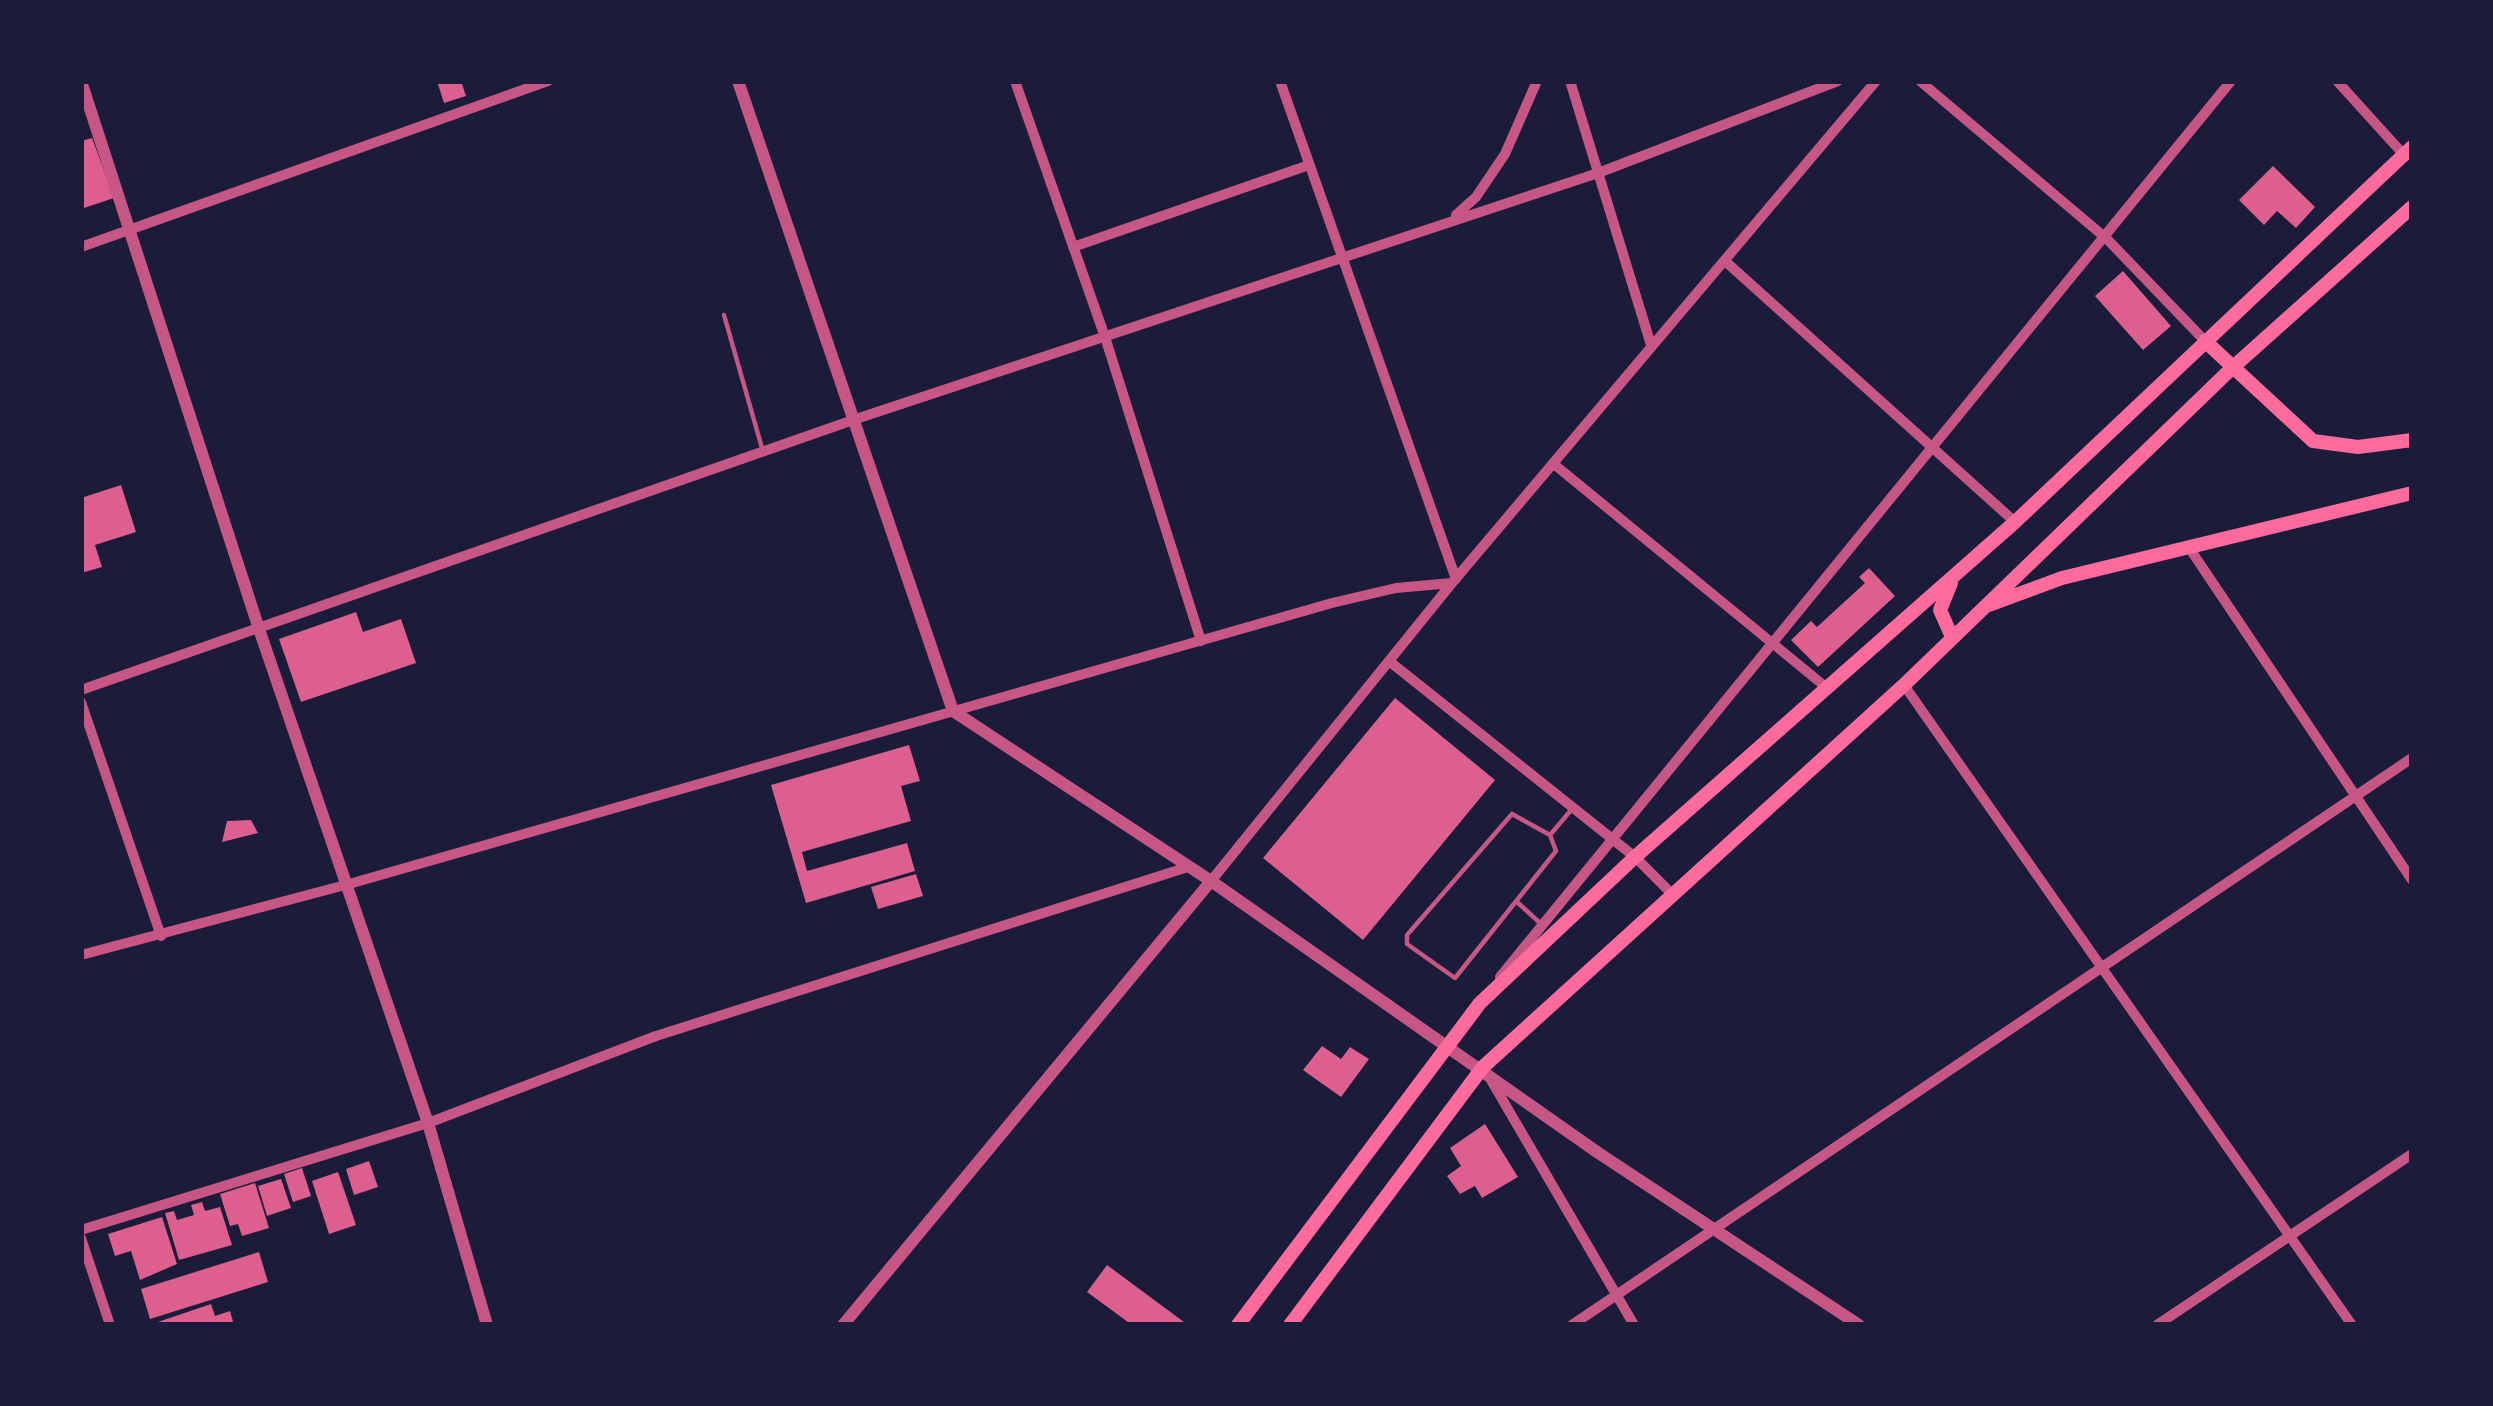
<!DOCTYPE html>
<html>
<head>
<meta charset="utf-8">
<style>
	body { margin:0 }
	#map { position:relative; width:2493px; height:1406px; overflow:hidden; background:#1b1b3a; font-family:Quicksand,sans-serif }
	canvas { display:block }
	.frame { position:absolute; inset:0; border:84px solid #1b1b3a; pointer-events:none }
</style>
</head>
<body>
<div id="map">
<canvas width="2493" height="1406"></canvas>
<div class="frame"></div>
</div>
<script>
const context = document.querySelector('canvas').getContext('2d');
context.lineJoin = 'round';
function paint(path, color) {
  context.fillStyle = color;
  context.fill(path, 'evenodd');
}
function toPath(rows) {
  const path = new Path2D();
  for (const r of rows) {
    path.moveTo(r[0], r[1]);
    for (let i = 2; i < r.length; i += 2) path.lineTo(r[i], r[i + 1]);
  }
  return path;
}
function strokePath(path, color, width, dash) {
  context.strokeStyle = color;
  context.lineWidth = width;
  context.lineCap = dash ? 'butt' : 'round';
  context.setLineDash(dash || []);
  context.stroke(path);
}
const building = toPath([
	[437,81,461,81,466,96,444,103],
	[92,138,114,198,84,208,81,141],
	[2273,166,2315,207,2296,228,2277,211,2264,225,2239,200],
	[2123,271,2171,326,2143,350,2095,296],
	[121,485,136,532,95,545,102,567,81,573,81,498],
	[1869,568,1895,596,1818,667,1791,640,1811,621,1817,627,1865,583,1859,577],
	[356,612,363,632,401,619,416,663,301,702,279,639],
	[1395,698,1495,780,1363,940,1263,858],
	[909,745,920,781,901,786,911,821,802,852,807,871,907,843,915,871,806,903,771,785],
	[251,820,258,833,222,842,227,821],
	[916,874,923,896,878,909,871,887],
	[1322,1046,1341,1059,1350,1047,1369,1059,1341,1097,1303,1070],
	[1485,1124,1518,1177,1482,1198,1475,1186,1460,1194,1447,1176,1461,1166,1450,1148],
	[369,1161,378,1187,354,1195,346,1169],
	[302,1168,311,1196,293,1202,284,1174],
	[338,1172,356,1225,329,1234,312,1181],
	[281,1179,291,1208,267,1216,258,1186],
	[255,1183,269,1228,242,1236,238,1224,230,1226,220,1194],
	[202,1202,205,1211,220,1207,232,1245,179,1260,165,1213,174,1211,177,1220,194,1215,191,1205],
	[162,1217,177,1264,140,1280,131,1251,115,1256,108,1234],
	[259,1252,268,1282,150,1319,141,1289],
	[1107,1265,1188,1325,1132,1325,1087,1292],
	[211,1304,215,1316,230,1311,234,1325,149,1325]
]);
const service = toPath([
	[724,315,762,448],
	[1512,814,1550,835,1556,851,1455,978,1407,944,1407,935,1512,814],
	[1550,835,1572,809],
	[1517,902,1539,922]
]);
const minor = toPath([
	[1015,81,1105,337,1201,641],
	[1280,81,1456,579],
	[1570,81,1651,345],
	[1920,81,2107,239,2205,341],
	[2337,81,2404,155],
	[1456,215,1476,197,1505,154,1537,81],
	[81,247,548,81],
	[1073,247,1309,165],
	[1725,261,2015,522],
	[1555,465,1827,688],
	[2188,546,2412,880],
	[1389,661,1635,857,1671,893],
	[1904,685,2352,1325],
	[81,690,856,419,1598,173,1838,81],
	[81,702,161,936],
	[1211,881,1452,583,1876,81],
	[81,955,349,884,1332,603,1396,588,1452,583],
	[1500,977,2231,81],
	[1488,1075,1634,1325],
	[81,1230,428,1123,656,1036,1188,867],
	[81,1238,110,1325],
	[1572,1325,2412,758],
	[2157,1325,2412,1154]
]);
const tertiary = toPath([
	[81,81,259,629,428,1123,487,1325],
	[738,81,953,711,1211,881,1597,1152,1859,1325],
	[843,1325,1211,881]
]);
const secondary = toPath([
	[2205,341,2313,441,2358,447,2412,440],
	[1951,583,1940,610,1952,637],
	[1989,605,2062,578,2412,493],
	[1238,1325,1480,1003,1635,857,2015,522,2412,147],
	[1290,1325,1483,1067,1904,685,2231,369,2412,207]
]);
paint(building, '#dd5f8e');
strokePath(service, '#c65784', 4.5);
strokePath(minor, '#c65784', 10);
strokePath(tertiary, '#c65784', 12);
strokePath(secondary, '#ff6b9d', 14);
</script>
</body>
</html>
